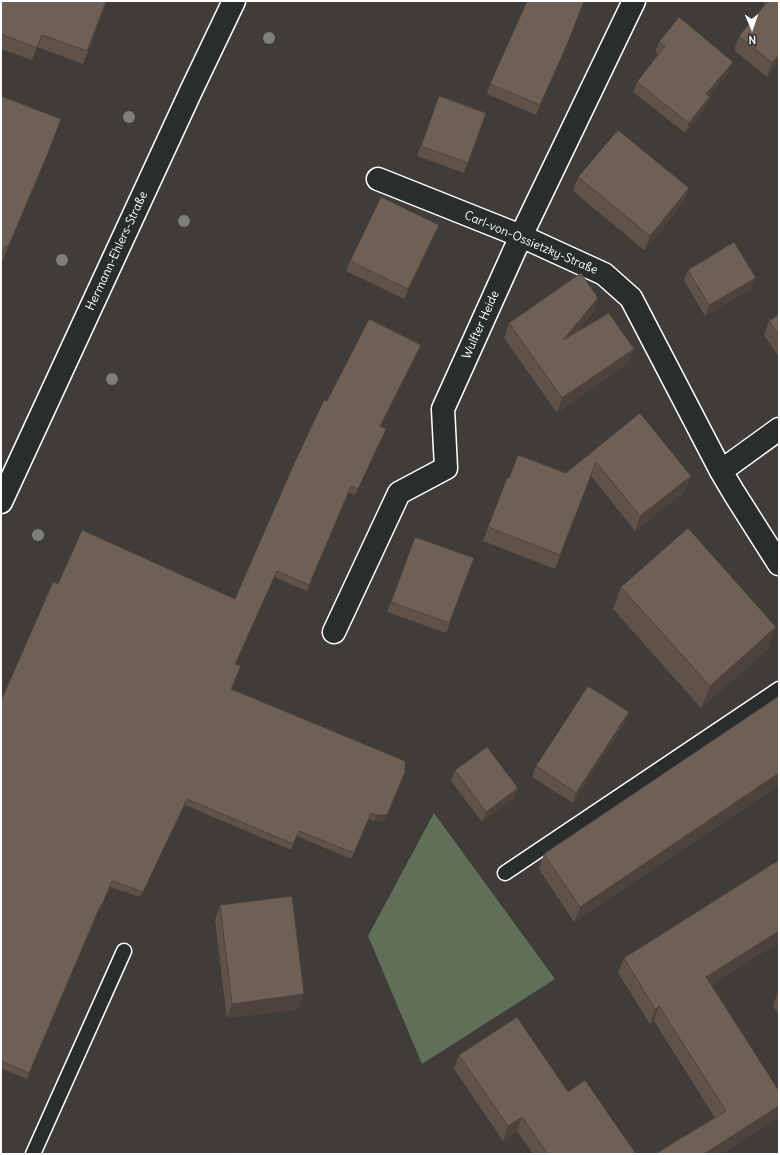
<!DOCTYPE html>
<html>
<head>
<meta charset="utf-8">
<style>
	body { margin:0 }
	#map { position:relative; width:780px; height:1155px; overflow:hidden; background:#3f3c3a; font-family:Delius,sans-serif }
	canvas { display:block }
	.frame { position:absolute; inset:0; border:2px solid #fff; pointer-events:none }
	.north { position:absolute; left:732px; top:8px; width:40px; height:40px; -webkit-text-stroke:3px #2a2d2e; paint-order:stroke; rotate:178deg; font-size:11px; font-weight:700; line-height:16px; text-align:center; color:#fff }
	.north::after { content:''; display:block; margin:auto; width:14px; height:18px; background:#fff; clip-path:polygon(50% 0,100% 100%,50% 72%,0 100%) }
</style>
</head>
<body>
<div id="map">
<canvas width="780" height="1155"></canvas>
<div class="frame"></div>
<div class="north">N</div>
</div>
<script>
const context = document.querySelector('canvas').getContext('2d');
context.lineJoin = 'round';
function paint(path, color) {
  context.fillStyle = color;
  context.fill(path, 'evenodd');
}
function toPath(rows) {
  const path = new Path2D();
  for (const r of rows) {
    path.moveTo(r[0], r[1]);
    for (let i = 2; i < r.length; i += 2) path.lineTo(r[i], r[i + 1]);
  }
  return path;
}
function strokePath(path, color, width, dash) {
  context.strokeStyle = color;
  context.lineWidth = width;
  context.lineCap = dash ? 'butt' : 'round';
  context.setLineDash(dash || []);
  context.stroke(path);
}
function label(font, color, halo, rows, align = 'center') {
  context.font = font + ' Delius,sans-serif';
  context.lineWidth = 4;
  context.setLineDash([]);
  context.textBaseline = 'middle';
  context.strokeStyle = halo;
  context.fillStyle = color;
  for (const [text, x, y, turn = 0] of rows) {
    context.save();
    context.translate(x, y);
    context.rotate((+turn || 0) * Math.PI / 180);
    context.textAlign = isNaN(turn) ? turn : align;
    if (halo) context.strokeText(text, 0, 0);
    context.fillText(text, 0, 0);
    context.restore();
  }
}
const green = toPath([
	[434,813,555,979,422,1064,368,936]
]);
const service = toPath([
	[505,873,779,689],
	[33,1154,124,951]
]);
const minor = toPath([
	[378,179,521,236,604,274,631,298,721,471,734,493,779,564],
	[721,471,779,429],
	[334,632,399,493,446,468,443,409,521,236,634,1]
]);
const tertiary = toPath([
	[1,502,191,91,234,1]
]);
const trees = [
	[269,38],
	[129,117],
	[184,221],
	[62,260],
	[112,379],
	[38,535]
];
const wall = toPath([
	[1,1,107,1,83,64,37,47,32,60,1,49],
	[762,1,779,1,779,63,767,77,734,50,739,36,765,5],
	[520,17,565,50,536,115,487,94,490,84],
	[659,42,729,72,709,96,710,96,706,107,685,133,633,92,637,82,658,54,655,52],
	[1,96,43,166,3,260,1,259],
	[439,96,486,113,464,173,417,156],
	[578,177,689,188,683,203,644,250,573,191],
	[435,235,404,299,346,271,350,261],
	[688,270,752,288,705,316,684,280],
	[593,312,576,332,628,363,557,413,504,338,509,323],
	[779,314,779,357,764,335,769,321],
	[421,345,418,351,381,426,384,434,355,495,349,492,307,591,274,577,236,664,232,689,403,778,385,821,374,821,368,819,351,859,297,836,291,850,185,805,140,897,110,887,100,910,99,910,27,1079,1,1068,1,701,58,584,235,599,327,401],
	[640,413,685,491,635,531,591,476,555,569,483,541,507,478,509,478,566,473],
	[474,558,446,633,387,612,391,602],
	[621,587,768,649,701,708,613,609],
	[779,696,779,785,574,922,539,869,544,854],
	[629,712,625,722,573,803,532,777,536,766],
	[455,770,518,788,514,798,482,822,451,781],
	[779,860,779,942,712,985,779,1091,715,1118,654,1021,650,1024,618,973,624,958],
	[220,905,299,1009,227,1018,215,920],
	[778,991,779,991,779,1015,773,1006],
	[459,1055,568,1092,636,1154,533,1154,517,1131,503,1141,454,1069]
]);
const shadedWall = toPath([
	[584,1,565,50,536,115,540,105],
	[779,55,779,63,767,77,772,63],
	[733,62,729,72,703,104,706,94],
	[710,96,706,107,685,133,689,123],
	[61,119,43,166,3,260,8,247],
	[689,188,683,203,644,250,650,236],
	[439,225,435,235,404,299,408,289],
	[756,278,752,288,705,316,709,305],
	[598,298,593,312,558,355,563,340],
	[421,345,418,351,378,432,380,426],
	[634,349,628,363,557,413,562,398],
	[691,476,685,491,635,531,640,516],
	[351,486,349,492,307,591,309,585],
	[277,571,274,577,233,670,235,664],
	[776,627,768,649,701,708,710,686],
	[629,712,625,722,573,803,576,793],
	[779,773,779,785,574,922,580,907],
	[403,778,385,821,374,821,376,815],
	[518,788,514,798,482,822,486,812],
	[187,799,185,805,140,897,143,892],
	[101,904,99,910,27,1079,29,1073],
	[779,931,779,942,701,992,706,977],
	[304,994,299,1009,227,1018,232,1004],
	[659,1006,654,1021,650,1024,655,1009],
	[779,1106,779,1118,722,1154,704,1154],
	[522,1117,517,1131,503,1141,508,1126]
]);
const building = toPath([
	[1,1,106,1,87,51,42,35,37,48,1,34,1,1],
	[527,1,584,1,569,40,540,105,490,84,520,17,527,1],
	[768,1,779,1,779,55,772,63,739,36,768,1],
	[679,17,733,62,706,94,710,96,689,123,637,82,665,46,659,42,679,17],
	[1,96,61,119,48,153,8,247,6,246,1,257,1,96],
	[439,96,486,113,468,163,421,146,439,96],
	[618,130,689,188,650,236,578,177,618,130],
	[381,197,439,225,408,289,350,261,381,197],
	[734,242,756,278,709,305,688,270,734,242],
	[581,273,598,298,563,340,609,313,634,349,562,398,509,323,581,273],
	[779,314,779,335,769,321,779,314],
	[369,319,421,345,380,426,386,429,358,489,351,486,309,585,277,571,235,664,241,666,231,689,405,761,405,772,387,815,376,815,371,813,354,853,299,831,293,844,187,799,143,892,112,881,102,905,101,904,29,1073,1,1061,1,701,53,582,58,584,82,530,235,599,293,466,324,400,327,401,369,319],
	[640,413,691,476,640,516,596,462,560,555,488,527,507,478,509,478,518,455,566,473,640,413],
	[688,528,776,627,710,686,621,587,688,528],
	[415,537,474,558,449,623,391,602,415,537],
	[588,686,629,712,576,793,536,766,588,686],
	[779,696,779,773,580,907,544,854,779,696],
	[487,747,518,788,486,812,455,770,487,747],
	[779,860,779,931,706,977,779,1091,779,1106,704,1154,655,1154,726,1111,659,1006,655,1009,624,958,779,860],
	[292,896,304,994,232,1004,220,905,292,896],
	[517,1017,568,1092,585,1080,636,1154,548,1154,522,1117,508,1126,459,1055,517,1017],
	[238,1152,244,1154,238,1154,238,1152]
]);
const streetNames = [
	["Carl-von-Ossietzky-Straße",531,243,23],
	["Hermann-Ehlers-Straße",117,251,-65],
	["Wulfter Heide",481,325,-66]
];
paint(green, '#606f57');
strokePath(service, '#fff', 17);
strokePath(minor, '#fff', 25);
strokePath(tertiary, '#fff', 25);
strokePath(service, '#2a2d2e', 14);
strokePath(minor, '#2a2d2e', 22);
strokePath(tertiary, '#2a2d2e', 22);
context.fillStyle = '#7d8078';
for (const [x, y] of trees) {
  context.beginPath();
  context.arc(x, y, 6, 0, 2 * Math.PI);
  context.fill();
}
paint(wall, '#5f5349');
paint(shadedWall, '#4e433c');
paint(building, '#6f6055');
strokePath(building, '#4e433c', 1);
label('12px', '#fff', '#2a2d2e', streetNames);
</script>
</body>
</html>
